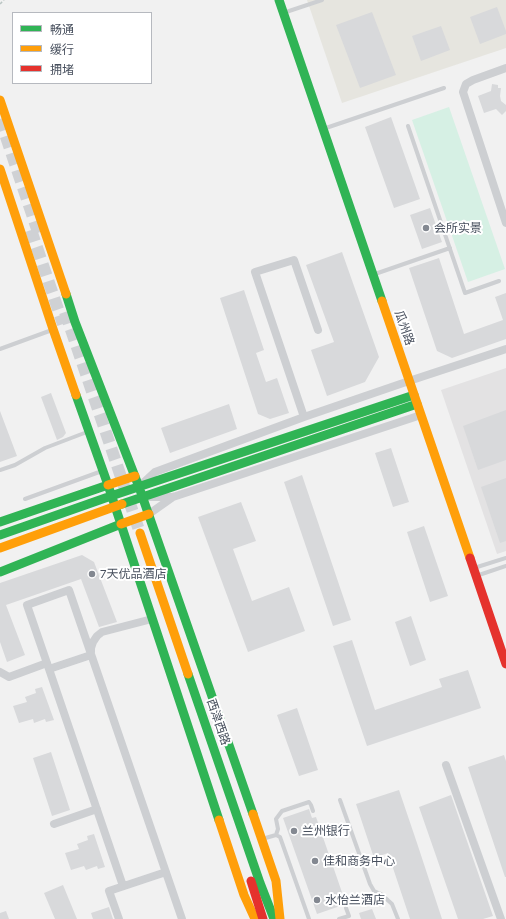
<!DOCTYPE html>
<html>
<head>
<meta charset="utf-8">
<style>
	body { margin:0 }
	#map { position:relative; width:506px; height:919px; overflow:hidden; background:#f1f1f1; font-family:Figtree,"Noto Sans SC",sans-serif }
	canvas { display:block }
	.legend { position:absolute; left:12px; top:12px; width:140px; height:72px; box-sizing:border-box; background:#fff; border:1px solid #b6b9bf; margin:0; padding:5px 7px; list-style:none; font-size:12px; color:#48505e }
	.legend li { display:flex; align-items:center; gap:8px; height:20px }
	.legend b { width:20px; border:1px solid #b6b9bf }
</style>
</head>
<body>
<div id="map">
<canvas width="506" height="919"></canvas>
<ul class="legend">
<li><b style="height:5px;background:#30b455"></b>畅通</li>
<li><b style="height:5px;background:#ff9f0a"></b>缓行</li>
<li><b style="height:5px;background:#e5322d"></b>拥堵</li>
</ul>
</div>
<script>
const context = document.querySelector('canvas').getContext('2d');
context.lineJoin = 'round';
function paint(path, color) {
  context.fillStyle = color;
  context.fill(path, 'evenodd');
}
function toPath(rows) {
  const path = new Path2D();
  for (const r of rows) {
    path.moveTo(r[0], r[1]);
    for (let i = 2; i < r.length; i += 2) path.lineTo(r[i], r[i + 1]);
  }
  return path;
}
function strokePath(path, color, width, dash) {
  context.strokeStyle = color;
  context.lineWidth = width;
  context.lineCap = dash ? 'butt' : 'round';
  context.setLineDash(dash || []);
  context.stroke(path);
}
function label(font, color, halo, rows, align = 'center') {
  context.font = font + ' Figtree,"Noto Sans SC",sans-serif';
  context.lineWidth = 4;
  context.setLineDash([]);
  context.textBaseline = 'middle';
  context.strokeStyle = halo;
  context.fillStyle = color;
  for (const [text, x, y, turn = 0] of rows) {
    context.save();
    context.translate(x, y);
    context.rotate((+turn || 0) * Math.PI / 180);
    context.textAlign = isNaN(turn) ? turn : align;
    if (halo) context.strokeText(text, 0, 0);
    context.fillText(text, 0, 0);
    context.restore();
  }
}
const commercial = toPath([
	[307,0,506,0,506,48,342,103]
]);
const education = toPath([
	[506,368,506,551,497,554,441,390]
]);
const green = toPath([
	[449,107,505,269,468,282,412,120]
]);
const building = toPath([
	[497,7,506,31,506,34,480,44,470,17],
	[372,12,396,75,360,88,336,25],
	[441,26,450,50,421,61,412,36],
	[492,84,498,85,498,88,501,88,500,96,501,101,506,105,506,111,502,115,496,109,484,113,478,96,491,91],
	[391,117,420,199,394,208,365,127],
	[430,208,442,242,422,249,410,215],
	[342,252,379,357,365,382,327,396,311,350,334,342,306,265],
	[439,258,464,334,503,320,495,297,506,293,506,339,452,358,437,351,409,268],
	[244,290,264,350,256,353,266,382,277,378,289,413,270,419,258,414,220,298],
	[51,393,66,433,63,437,57,440,41,397],
	[229,404,237,429,170,453,161,428],
	[506,410,506,460,478,470,463,426],
	[0,411,17,456,0,462],
	[391,448,409,502,393,507,375,453],
	[302,475,351,620,333,626,284,482],
	[506,478,506,541,500,543,481,487],
	[241,502,256,541,233,549,252,601,289,587,305,631,248,652,198,517],
	[424,526,448,596,430,602,407,532],
	[82,555,94,562,117,622,99,627,81,579,6,605,25,655,7,662,0,642,0,583],
	[411,616,426,660,410,666,395,622],
	[352,640,375,710,442,687,439,679,468,670,481,708,367,746,333,646],
	[42,687,54,720,46,722,45,719,34,723,33,719,19,723,13,706,27,702,25,697,36,693,35,689],
	[297,708,318,770,299,776,277,715],
	[51,752,70,810,52,816,33,758],
	[504,755,506,761,506,877,505,877,468,767],
	[399,790,417,843,442,919,410,919,388,853,374,858,356,804],
	[451,795,493,916,483,919,458,919,419,807],
	[309,809,312,818,316,817,346,904,317,914,283,818],
	[94,834,105,867,98,869,97,866,86,870,84,866,71,870,65,853,79,849,77,844,88,840,87,836],
	[63,885,77,919,55,919,44,893],
	[109,907,113,919,93,919,91,913],
	[372,909,376,919,361,919,359,913],
	[6,911,9,919,0,919,0,913]
]);
const primaryTunnel = toPath([
	[0,119,40,238],
	[31,230,63,324],
	[65,312,140,533]
]);
const path = toPath([
	[0,4,4,0]
]);
const lane = toPath([
	[283,13,322,0],
	[408,126,465,293,499,281],
	[323,129,444,88],
	[375,274,450,248],
	[0,349,52,330],
	[0,470,15,465,45,448,87,432],
	[25,499,102,471],
	[474,568,506,558],
	[476,576,506,566],
	[340,800,370,884,374,891,381,894,392,904,398,919],
	[276,835,278,829,276,819,282,811,309,802,311,805,313,811],
	[262,839,276,835,280,837,309,919],
	[339,919,349,916,346,908]
]);
const street = toPath([
	[506,68,473,80,466,84,463,92,506,223],
	[304,417,255,272,294,260,318,330],
	[141,485,155,472,304,417,409,381,506,349],
	[150,497,173,497,421,415],
	[149,514,173,497],
	[91,652,91,648,93,642,97,636,102,632,152,619],
	[91,655,49,669,123,886],
	[49,669,27,605,69,590,182,919],
	[0,672,9,677,47,663],
	[446,765,501,919],
	[54,824,97,809],
	[119,919,109,891,166,872]
]);
const fast = toPath([
	[279,0,382,301],
	[66,294,75,322,139,487,253,814],
	[76,395,108,485,219,820],
	[122,504,417,404],
	[0,522,108,485],
	[0,535,111,496,414,395],
	[0,572,121,524],
	[188,674,260,883,274,919]
]);
const slow = toPath([
	[0,100,66,294],
	[0,169,53,329,76,395],
	[382,301,470,558],
	[108,485,135,476],
	[121,524,149,514],
	[140,533,188,674],
	[0,548,122,504],
	[253,814,276,881,280,919],
	[219,820,244,895,255,919]
]);
const jam = toPath([
	[470,558,506,664],
	[251,881,263,919]
]);
const markers = [
	[426,228,4,"#838891"],
	[92,574,4,"#838891"],
	[294,831,4,"#838891"],
	[315,861,4,"#838891"],
	[317,900,4,"#838891"]
];
const poiNames = [
	["会所实景",434,228],
	["7天优品酒店",100,574],
	["兰州银行",302,831],
	["佳和商务中心",323,861],
	["水怡兰酒店",325,900]
];
const streetNames = [
	["瓜州路",404,328,71],
	["西津西路",218,722,71]
];
paint(commercial, '#e6e5df');
paint(education, '#e3e2e3');
paint(green, '#d6f0e4');
paint(building, '#d8d9db');
strokePath(primaryTunnel, '#cfd1d4', 12, [12, 6]);
strokePath(path, '#bac5c3', 1.5, [3, 2]);
strokePath(lane, '#cdcfd2', 4);
strokePath(street, '#cdcfd2', 8);
strokePath(fast, '#30b455', 9);
strokePath(slow, '#ff9f0a', 9);
strokePath(jam, '#e5322d', 9);
for (const [x, y, r, color] of markers) {
  const dot = new Path2D();
  dot.arc(x, y, r, 0, 2 * Math.PI);
  context.fillStyle = color;
  context.fill(dot);
  strokePath(dot, '#fff', 1.5);
}
label('12px', '#48505e', '#fff', poiNames, 'left');
label('12px', '#48505e', '#fff', streetNames);
</script>
</body>
</html>
